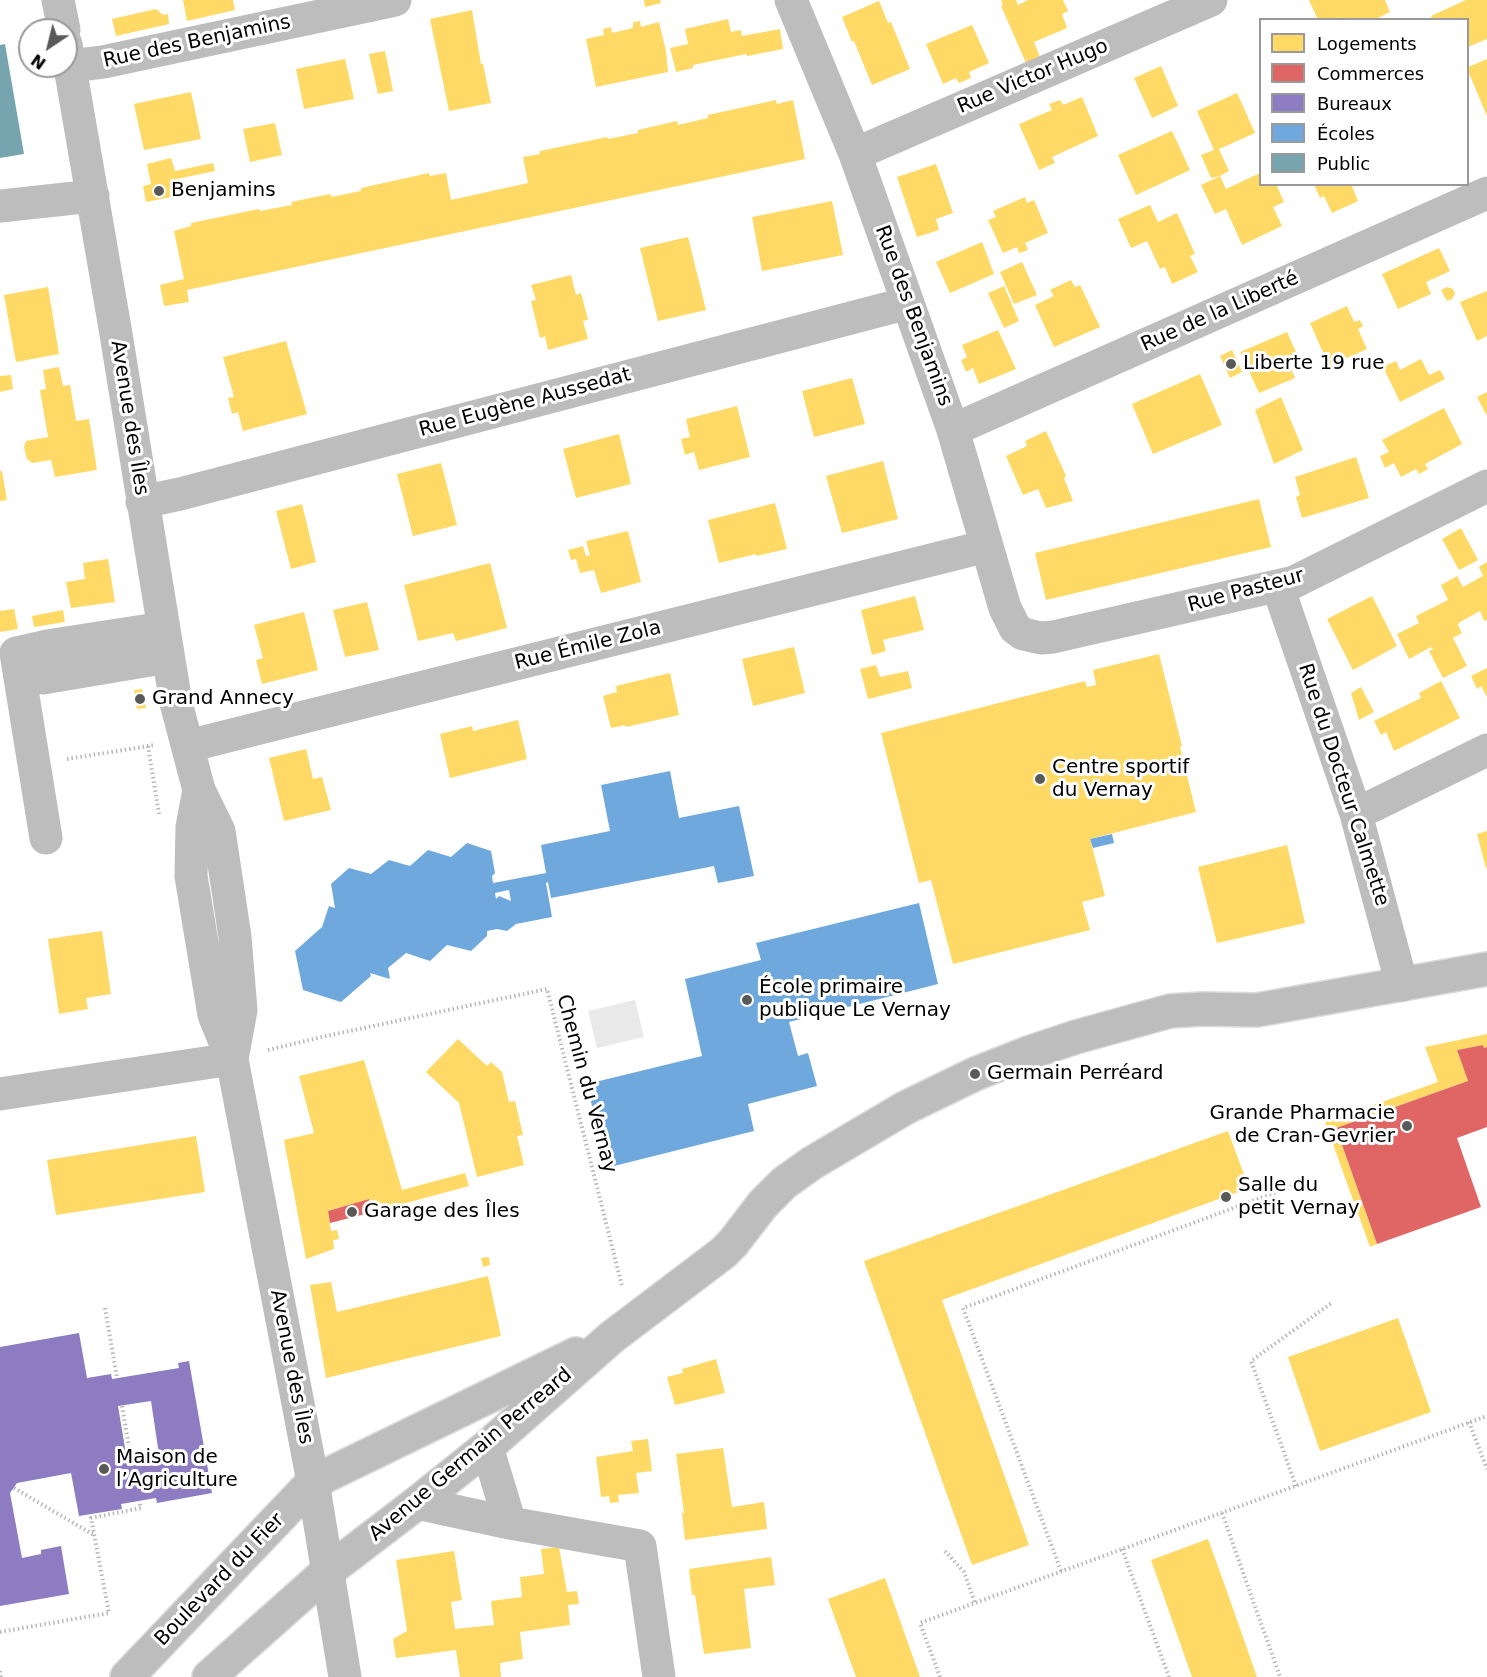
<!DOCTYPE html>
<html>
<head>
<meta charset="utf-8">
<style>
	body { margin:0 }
	#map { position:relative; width:1487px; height:1677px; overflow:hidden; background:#fff; font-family:"DejaVu Sans",sans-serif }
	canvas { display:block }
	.legend { position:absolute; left:1259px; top:18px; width:210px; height:168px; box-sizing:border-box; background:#fff; border:2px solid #999; margin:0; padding:8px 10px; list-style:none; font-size:18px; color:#000 }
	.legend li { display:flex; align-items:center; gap:12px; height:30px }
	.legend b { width:30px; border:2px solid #999 }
	.north { position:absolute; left:18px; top:18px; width:60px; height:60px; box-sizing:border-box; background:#fff; border:2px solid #999; border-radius:50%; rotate:215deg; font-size:16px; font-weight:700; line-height:24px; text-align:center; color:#000 }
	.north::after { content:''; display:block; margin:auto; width:21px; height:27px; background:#595959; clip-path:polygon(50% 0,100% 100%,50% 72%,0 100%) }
</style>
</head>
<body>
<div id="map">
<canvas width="1487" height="1677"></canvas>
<ul class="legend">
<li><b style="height:16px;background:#ffd966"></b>Logements</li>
<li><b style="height:16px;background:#e06666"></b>Commerces</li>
<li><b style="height:16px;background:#8e7cc3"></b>Bureaux</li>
<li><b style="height:16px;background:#6fa8dc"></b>Écoles</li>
<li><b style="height:16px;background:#76a5af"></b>Public</li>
</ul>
<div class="north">N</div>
</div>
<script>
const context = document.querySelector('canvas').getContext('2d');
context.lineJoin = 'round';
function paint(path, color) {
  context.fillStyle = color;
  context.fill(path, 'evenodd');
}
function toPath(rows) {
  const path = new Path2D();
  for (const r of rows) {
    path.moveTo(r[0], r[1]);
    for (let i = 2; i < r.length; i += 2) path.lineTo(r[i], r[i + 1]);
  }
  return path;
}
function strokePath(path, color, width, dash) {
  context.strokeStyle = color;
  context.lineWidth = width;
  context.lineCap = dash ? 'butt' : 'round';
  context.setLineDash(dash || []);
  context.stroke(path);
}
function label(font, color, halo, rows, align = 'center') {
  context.font = font + ' "DejaVu Sans",sans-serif';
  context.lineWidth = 6;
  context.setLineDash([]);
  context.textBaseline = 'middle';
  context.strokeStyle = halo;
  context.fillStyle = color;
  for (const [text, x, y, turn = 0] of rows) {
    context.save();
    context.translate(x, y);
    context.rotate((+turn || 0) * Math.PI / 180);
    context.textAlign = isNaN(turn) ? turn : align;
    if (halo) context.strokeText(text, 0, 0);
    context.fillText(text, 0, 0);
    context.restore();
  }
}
const green = toPath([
	[635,1000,644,1037,597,1048,588,1011]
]);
const homes = toPath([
	[183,0,233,0,235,10,187,21],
	[644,0,660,0,661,3,645,7],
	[1001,0,1016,0,1018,5,1028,0,1063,0,1068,11,1062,14,1067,28,1034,42,1040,57,1026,63,1001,6,1003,5],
	[1309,0,1385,0,1390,12,1374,20,1341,20,1339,17,1334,20,1318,20],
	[1466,0,1487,0,1487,39,1468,47,1468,20,1432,20,1431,16],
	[879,1,888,23,891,22,910,69,872,85,854,41,852,42,842,17],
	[156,9,163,15,168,14,169,24,116,36,112,19],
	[472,10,481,64,483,64,491,103,449,111,430,19],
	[728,19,731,32,741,30,742,36,780,29,783,49,747,56,746,54,693,65,693,68,676,72,670,48,688,44,685,29],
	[640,21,641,27,659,22,666,51,668,72,596,87,586,39,604,35,603,29,611,27,612,33,633,28,633,22],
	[972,25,989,63,969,72,971,78,959,83,956,78,943,84,926,44],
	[385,51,393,91,378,94,369,54],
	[345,59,354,99,304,109,296,69],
	[1487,59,1487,116,1468,71,1468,67],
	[1161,66,1178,106,1152,118,1134,78],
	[191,92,201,139,144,150,134,104],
	[1237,93,1255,133,1219,149,1229,171,1220,176,1211,178,1201,155,1214,150,1197,111],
	[1082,97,1098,136,1052,157,1055,163,1039,170,1019,124,1052,110,1049,104,1060,100,1063,105],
	[776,100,777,104,793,100,805,159,187,290,189,302,164,306,160,285,184,279,174,231,191,226,191,223,259,209,260,211,292,205,291,202,330,194,331,197,361,191,361,188,429,173,430,176,446,173,451,200,528,183,523,157,540,154,540,151,607,137,608,139,638,133,638,130,677,121,678,125,708,118,708,115],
	[275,123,282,155,250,162,243,129],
	[1172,131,1190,170,1136,195,1118,155],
	[171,158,175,171,213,163,215,171,172,180,176,196,146,202,143,186,151,184,147,164],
	[936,164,953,213,936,219,939,230,917,237,897,177],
	[1260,173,1260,184,1276,184,1284,202,1273,207,1282,226,1242,245,1226,209,1215,214,1201,185,1220,176,1226,189],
	[1314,184,1351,184,1358,201,1332,213,1324,196,1320,198],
	[1025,197,1027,203,1034,200,1048,233,1025,243,1028,250,1019,253,1017,247,1003,253,988,220,996,217,993,211],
	[832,201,843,255,762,271,752,217],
	[1150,205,1158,222,1177,213,1195,254,1190,256,1198,272,1172,284,1165,267,1160,269,1147,241,1131,248,1118,219],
	[688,237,706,310,658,321,640,248],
	[982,242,994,274,950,293,936,262],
	[1439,248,1450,271,1426,282,1431,294,1398,309,1382,274],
	[1022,262,1037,295,1014,304,1000,272],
	[571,275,576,295,581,293,588,320,583,321,588,339,548,350,545,336,540,338,531,301,536,300,531,285],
	[1071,280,1075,287,1080,285,1100,327,1054,347,1035,305,1054,296,1050,290],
	[1004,286,1019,321,1004,328,988,293],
	[48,287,59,354,16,362,4,295],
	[1447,287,1453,289,1455,294,1452,299,1447,301,1441,290],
	[1487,291,1487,336,1477,341,1460,302],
	[1347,306,1354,322,1360,320,1363,326,1358,329,1367,349,1329,366,1310,323],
	[998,330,1016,369,979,384,973,368,966,372,961,360,967,357,962,345],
	[1287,332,1299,359,1289,364,1295,378,1259,393,1240,352],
	[286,341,307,414,243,431,238,412,232,414,228,398,234,397,223,357],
	[1232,350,1242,372,1230,378,1220,356],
	[1421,359,1429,375,1440,370,1445,379,1400,402,1383,367,1396,361,1400,370],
	[59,367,63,386,70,385,76,421,89,419,97,470,55,477,51,460,32,463,27,459,24,447,26,441,48,437,40,390,46,389,43,370],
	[1200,374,1222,425,1153,454,1132,404],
	[11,375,13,389,0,392,0,376],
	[852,378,865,424,814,437,802,391],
	[1487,392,1487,416,1477,397],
	[1281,397,1303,450,1274,464,1255,410],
	[737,406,750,457,699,470,694,452,685,455,681,439,690,437,686,419],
	[1444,408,1462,444,1425,464,1428,469,1419,474,1416,469,1401,477,1394,463,1385,468,1380,456,1389,452,1382,440],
	[1046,431,1066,476,1064,478,1073,501,1046,508,1038,489,1023,495,1006,456,1027,446,1025,441],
	[619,434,631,484,576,498,563,449],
	[1356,457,1369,498,1302,518,1296,497,1300,495,1295,477],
	[883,461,898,519,842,533,826,476],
	[441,463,457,525,413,536,397,474],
	[0,471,2,471,7,500,0,501],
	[1259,499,1271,547,1046,600,1035,553],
	[775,503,787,549,756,556,756,554,719,563,708,520],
	[302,504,316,562,291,569,276,511],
	[1461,528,1478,560,1459,570,1442,539],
	[628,531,641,582,601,593,594,570,580,573,576,559,571,560,568,550,583,546,586,556,590,555,586,541],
	[108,559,115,602,71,608,66,582,85,579,83,563],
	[1487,562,1487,620,1484,621,1480,611,1460,622,1458,625,1462,633,1453,638,1467,666,1443,678,1429,651,1433,649,1431,647,1409,659,1397,634,1419,623,1416,616,1448,600,1441,585,1457,576,1463,587,1483,576,1479,567],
	[490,563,507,628,456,641,453,633,418,641,404,585],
	[915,596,924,630,883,640,886,651,872,655,861,610],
	[1372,596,1397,646,1353,670,1327,619],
	[367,602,379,650,345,657,333,610],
	[14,609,18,629,0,632,0,611],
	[63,610,65,622,34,627,32,616],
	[304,612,318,670,262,684,256,660,263,658,254,625],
	[794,647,805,693,753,706,742,659],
	[1159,654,1182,746,1180,747,1196,812,1090,839,1105,896,1082,902,1090,930,953,964,931,880,919,883,881,733,1085,681,1087,687,1096,685,1093,670],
	[876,665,880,677,908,671,912,688,868,699,860,669],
	[1487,668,1487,697,1481,686,1477,689,1471,676],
	[670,673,679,715,626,727,625,725,611,728,603,696,617,692,616,686],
	[1441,681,1460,718,1394,751,1386,732,1381,735,1374,721,1421,698,1419,693],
	[1361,687,1374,712,1359,720,1351,693],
	[142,689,146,708,137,709,134,690],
	[518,720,527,759,450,778,440,734,472,726,473,731],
	[306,749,313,779,322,777,331,810,284,821,269,758],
	[1487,831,1487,868,1486,868,1477,834],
	[1287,845,1305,923,1217,943,1198,867],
	[102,931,111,994,86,998,88,1009,59,1014,48,939],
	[1487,1034,1487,1047,1484,1048,1483,1045,1457,1050,1468,1081,1336,1128,1377,1244,1370,1247,1325,1122,1438,1082,1425,1047],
	[458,1039,487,1066,491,1062,502,1072,509,1102,515,1101,523,1135,517,1136,524,1165,477,1177,459,1103,426,1072],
	[364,1060,402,1190,465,1173,469,1186,373,1212,369,1199,328,1211,331,1231,337,1230,339,1239,333,1240,334,1249,306,1259,284,1140,314,1133,299,1076],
	[1228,1131,1249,1188,942,1300,1029,1545,972,1565,864,1261],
	[196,1136,205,1192,56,1215,47,1160],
	[489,1257,490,1265,483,1267,481,1258],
	[488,1276,501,1336,326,1378,310,1285,331,1282,337,1312],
	[1398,1318,1431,1412,1320,1451,1288,1357],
	[716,1359,725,1393,675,1405,667,1377,683,1373,682,1369],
	[648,1439,652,1471,636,1473,639,1493,618,1495,619,1502,610,1503,609,1496,601,1497,596,1457,633,1451,631,1441],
	[723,1448,732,1507,764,1502,767,1529,685,1540,682,1513,684,1513,676,1454],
	[1208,1539,1225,1586,1257,1677,1192,1677,1151,1560],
	[559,1547,567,1592,577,1591,579,1604,568,1605,570,1625,520,1632,523,1659,500,1663,501,1677,460,1677,456,1650,396,1658,393,1639,407,1631,396,1560,454,1551,462,1600,451,1602,455,1629,494,1625,491,1601,522,1597,520,1577,544,1574,541,1549],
	[771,1557,775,1585,744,1589,751,1648,704,1654,695,1595,692,1595,689,1569],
	[885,1578,920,1677,856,1677,828,1599]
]);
const shops = toPath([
	[1483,1045,1484,1048,1487,1047,1487,1127,1457,1138,1481,1207,1377,1244,1336,1128,1468,1081,1457,1050],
	[369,1199,373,1212,330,1223,328,1211]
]);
const offices = toPath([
	[79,1333,87,1378,111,1374,112,1379,179,1368,178,1363,189,1361,212,1493,157,1503,156,1498,121,1504,122,1509,79,1516,71,1473,17,1483,10,1493,22,1558,41,1554,41,1550,61,1546,69,1594,0,1606,0,1347],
	[151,1401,160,1461,128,1466,118,1406]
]);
const schools = toPath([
	[670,771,679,818,739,806,754,876,718,883,714,866,551,898,548,882,546,883,552,917,516,924,507,931,497,929,487,931,487,936,471,951,447,945,430,961,406,953,388,968,390,979,370,973,371,976,341,1002,303,990,295,951,322,927,329,906,335,908,331,884,349,868,371,874,389,860,410,866,428,850,451,857,467,843,491,851,495,873,492,876,493,883,546,873,541,845,610,831,601,785],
	[509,890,511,901,499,896,496,899,495,893],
	[1112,834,1114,843,1093,848,1090,839],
	[919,903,938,984,789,1022,798,1056,808,1053,817,1086,748,1104,754,1131,606,1168,587,1084,702,1056,685,979,761,960,756,943]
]);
const public = toPath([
	[5,44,24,154,0,158,0,45]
]);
const path = toPath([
	[148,746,159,814],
	[67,759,155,745],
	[268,1050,326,1036,547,989,622,1286],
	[105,1308,117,1378],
	[122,1406,132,1465],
	[1469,1422,1487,1469],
	[1296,1486,1251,1361,1333,1302],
	[14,1488,94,1535],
	[1222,1513,1280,1677],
	[1122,1549,1169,1677],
	[945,1551,964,1572,975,1603],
	[1061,1571,963,1308,1293,1186],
	[0,1632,109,1613,91,1518,141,1508,139,1501],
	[0,1671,1,1677],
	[940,1677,920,1623,1487,1416]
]);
const minor = toPath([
	[58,0,64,30],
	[791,0,855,154,953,430,1005,608,1015,628,1023,634,1041,638,1053,637,1294,582,1487,486],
	[66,44,115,328,176,703,199,790,219,831,235,937,241,1010,232,1059],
	[70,66,103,62,395,0],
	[855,154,1211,0],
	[0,206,93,196],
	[953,430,1487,193],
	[142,502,180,494,908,303],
	[1278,587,1356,814,1402,985],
	[43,678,168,657],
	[188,746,987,546],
	[199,790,192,827,191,876,214,1015,232,1059,313,1482,345,1677],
	[1356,814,1487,750],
	[46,838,16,653,47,646,163,628],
	[0,1094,232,1059],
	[487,1447,510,1523],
	[417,1503,510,1523,640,1546,659,1677]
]);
const major = toPath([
	[127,1677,313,1482,576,1354],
	[209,1677,328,1571,417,1503,487,1447,612,1337,723,1253,733,1243,763,1204,784,1183,812,1163,905,1108,975,1074,1028,1053,1076,1037,1170,1011,1203,1009,1257,1010,1487,969]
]);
const markers = [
	[159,191,6,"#595959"],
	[1231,364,6,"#595959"],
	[140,699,6,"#595959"],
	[1040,779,6,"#595959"],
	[747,1000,6,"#595959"],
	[975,1074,6,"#595959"],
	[1407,1126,6,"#595959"],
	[1226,1197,6,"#595959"],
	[352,1212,6,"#595959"],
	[104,1469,6,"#595959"]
];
const streetNames = [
	["Rue des Benjamins",197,42,-12],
	["Rue Victor Hugo",1033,77,-23],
	["Rue de la Liberté",1220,312,-24],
	["Rue des Benjamins",913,316,70],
	["Rue Eugène Aussedat",525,403,-15],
	["Avenue des Îles",129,418,81],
	["Rue Pasteur",1246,591,-15],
	["Rue Émile Zola",588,646,-14],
	["Rue du Docteur Calmette",1343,785,72],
	["Chemin du Vernay",586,1084,75],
	["Avenue des Îles",291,1367,79],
	["Avenue Germain Perreard",471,1455,-40],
	["Boulevard du Fier",220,1580,-46]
];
const poiNames = [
	["Benjamins",171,191],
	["Liberte 19 rue",1243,364],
	["Grand Annecy",152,699],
	["Centre sportif",1052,768],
	["du Vernay",1052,791],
	["École primaire",759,988],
	["publique Le Vernay",759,1011],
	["Germain Perréard",987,1074],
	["Grande Pharmacie",1395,1114,"right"],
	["de Cran-Gevrier",1395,1137,"right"],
	["Salle du",1238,1186],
	["petit Vernay",1238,1209],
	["Garage des Îles",364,1212],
	["Maison de",116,1458],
	["l’Agriculture",116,1481]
];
paint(green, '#e9e9e9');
paint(homes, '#ffd966');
paint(shops, '#e06666');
paint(offices, '#8e7cc3');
paint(schools, '#6fa8dc');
paint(public, '#76a5af');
strokePath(major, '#dbdbdb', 36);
strokePath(path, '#b8b8b8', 4, [1.5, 3]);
strokePath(minor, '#bdbdbd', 33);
strokePath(major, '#bdbdbd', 33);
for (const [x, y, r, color] of markers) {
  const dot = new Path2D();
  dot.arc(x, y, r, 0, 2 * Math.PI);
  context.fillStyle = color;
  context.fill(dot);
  strokePath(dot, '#fff', 2);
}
label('20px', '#000', '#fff', streetNames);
label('20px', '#000', '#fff', poiNames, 'left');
</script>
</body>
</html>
